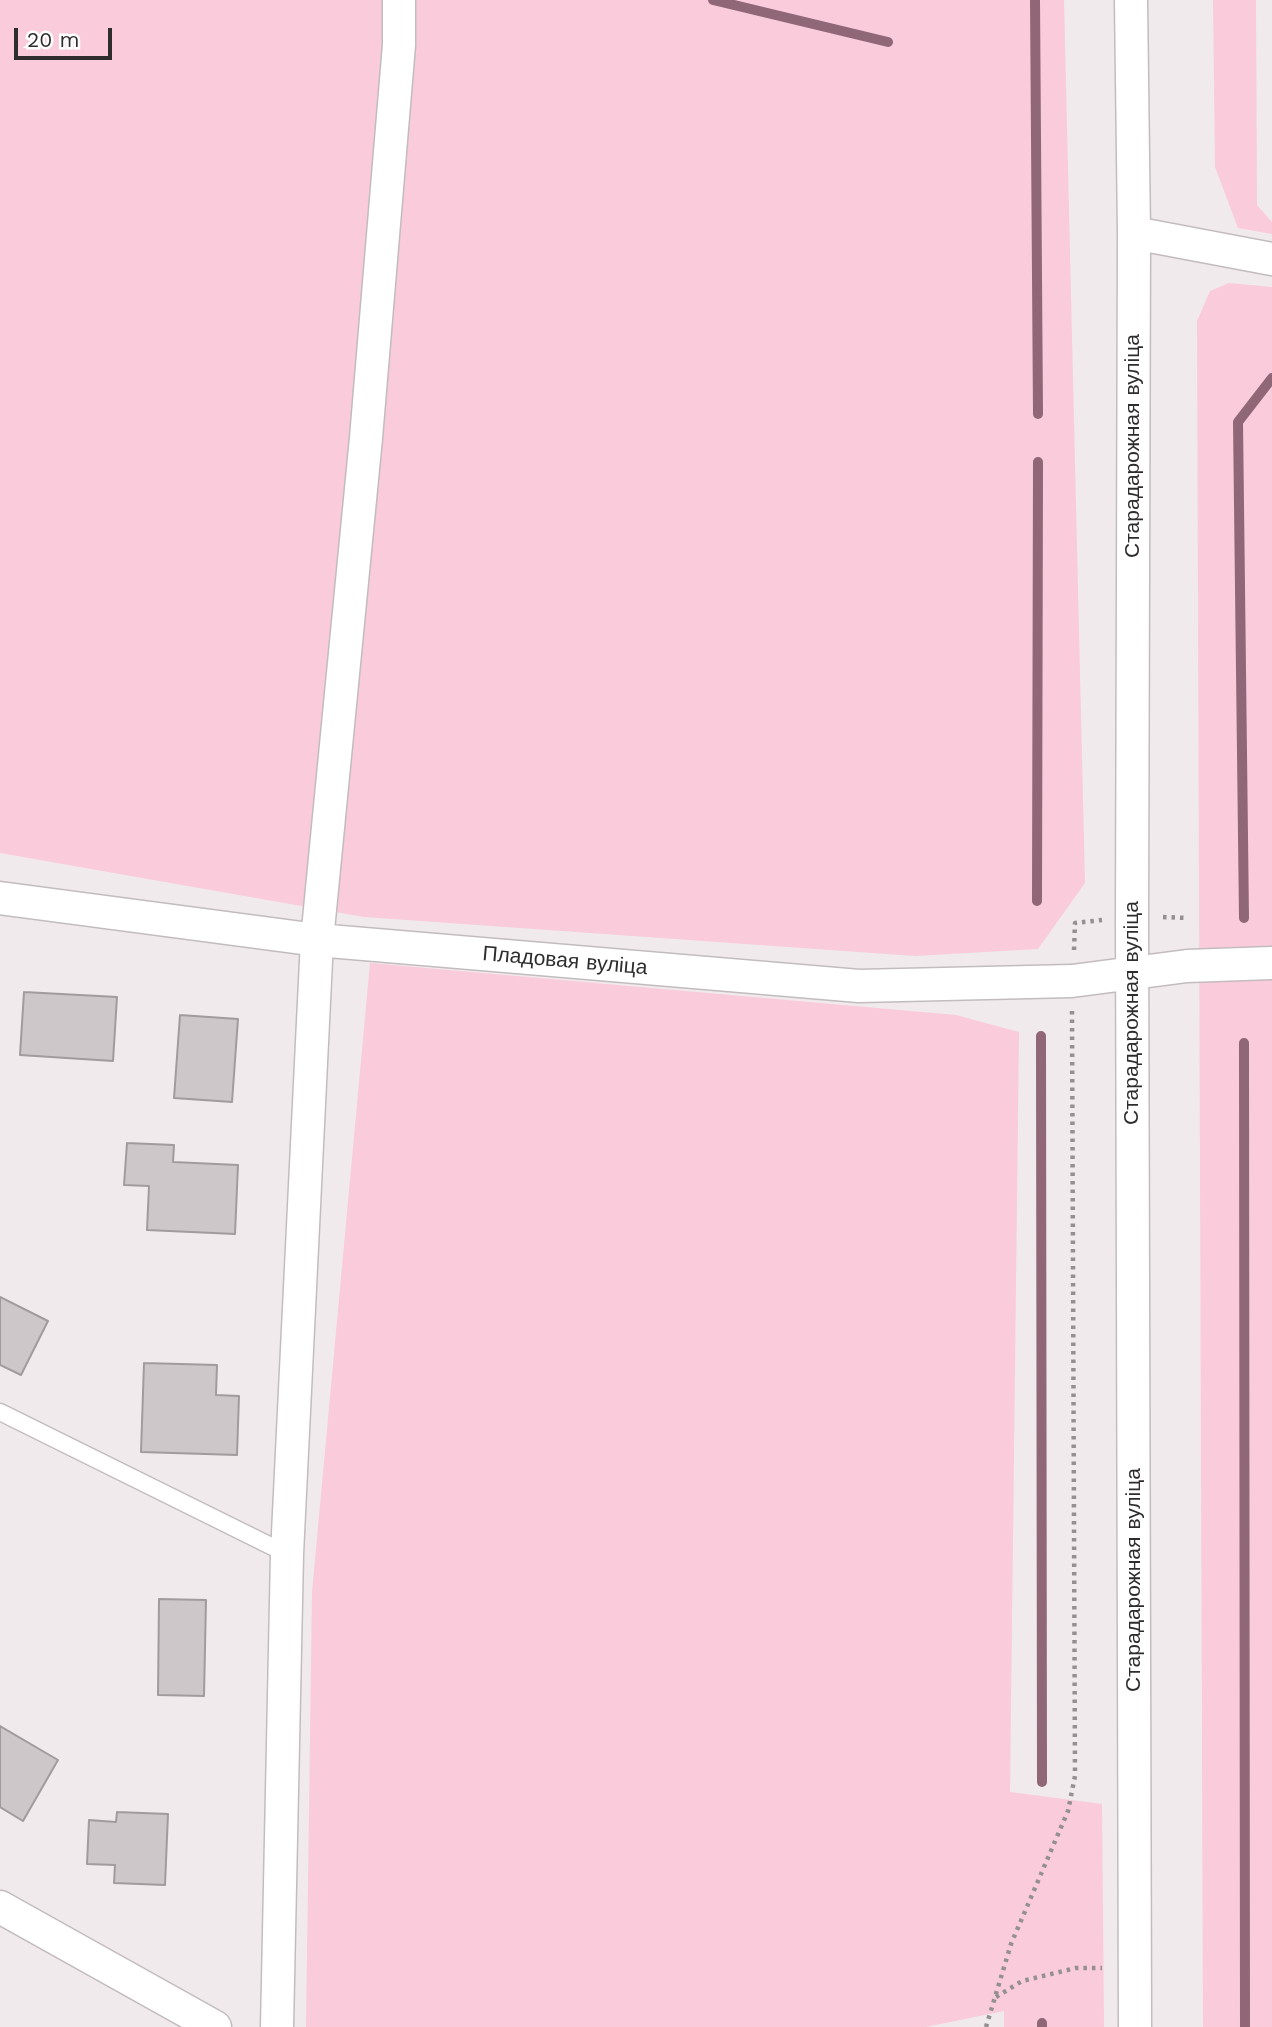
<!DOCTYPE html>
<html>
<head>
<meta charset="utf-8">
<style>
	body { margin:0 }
	#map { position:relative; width:1272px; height:2027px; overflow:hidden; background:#f1eaed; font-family:"Work Sans",sans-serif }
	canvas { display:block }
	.scale { position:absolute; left:14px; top:28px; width:98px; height:32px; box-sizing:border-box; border:4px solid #2e2c2d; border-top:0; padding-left:9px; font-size:21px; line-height:24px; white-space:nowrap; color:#2e2c2d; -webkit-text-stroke:5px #fff; paint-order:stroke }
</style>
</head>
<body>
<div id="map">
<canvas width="1272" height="2027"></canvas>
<div class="scale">20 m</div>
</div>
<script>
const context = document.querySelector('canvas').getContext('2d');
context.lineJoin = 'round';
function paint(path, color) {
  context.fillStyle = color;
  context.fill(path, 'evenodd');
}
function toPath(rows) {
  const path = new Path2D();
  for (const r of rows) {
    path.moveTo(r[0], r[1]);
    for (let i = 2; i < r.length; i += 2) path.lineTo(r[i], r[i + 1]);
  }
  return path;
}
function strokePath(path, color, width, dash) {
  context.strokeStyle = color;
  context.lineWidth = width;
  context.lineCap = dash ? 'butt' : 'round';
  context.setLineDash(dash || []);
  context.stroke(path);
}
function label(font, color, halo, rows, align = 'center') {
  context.font = font + ' "Work Sans",sans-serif';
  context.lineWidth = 6;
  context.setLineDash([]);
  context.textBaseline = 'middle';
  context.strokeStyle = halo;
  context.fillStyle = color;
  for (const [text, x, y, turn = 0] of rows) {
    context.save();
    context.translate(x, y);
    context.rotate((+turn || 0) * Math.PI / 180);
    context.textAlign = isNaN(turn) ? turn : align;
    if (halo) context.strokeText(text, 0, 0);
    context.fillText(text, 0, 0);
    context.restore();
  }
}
const green = toPath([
	[0,0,1064,0,1085,883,1038,949,915,956,364,917,0,853],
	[1213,0,1256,0,1257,205,1272,222,1272,234,1238,228,1215,167],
	[1229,283,1272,287,1272,2027,1203,2027,1197,321,1210,291],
	[370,963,956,1015,1019,1032,1010,1792,1102,1804,1104,2027,1004,2027,1004,2011,926,2027,306,2027,312,1592]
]);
const stream = toPath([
	[713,0,888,42],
	[1035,0,1038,414],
	[1037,901,1038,462],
	[1244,918,1238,422,1272,378],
	[1041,1036,1042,1782],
	[1244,1043,1245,2027],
	[1042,2027,1042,2023]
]);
const building = toPath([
	[24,992,117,997,113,1061,20,1055,24,992],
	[180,1015,238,1019,232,1102,174,1098,180,1015],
	[127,1143,174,1145,173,1162,238,1165,235,1234,147,1230,149,1186,124,1185,127,1143],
	[0,1297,48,1321,21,1375,0,1365,0,1297],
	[144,1363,217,1365,216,1395,239,1396,237,1455,141,1452,144,1363],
	[159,1599,206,1600,204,1696,158,1695,159,1599],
	[0,1726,58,1760,23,1821,0,1807,0,1726],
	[117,1812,168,1814,165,1885,114,1883,115,1865,87,1864,89,1820,116,1822,117,1812]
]);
const path = toPath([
	[1163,917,1187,918],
	[1074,950,1075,923,1102,920],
	[996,1997,1022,1981,1076,1968,1102,1968],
	[986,2027,1011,1944,1068,1811,1075,1776,1072,1011]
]);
const lane = toPath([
	[0,1412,287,1554]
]);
const street = toPath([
	[1131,0,1134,233,1132,917,1135,2027],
	[1134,233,1272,259],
	[0,898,317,940,859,986,1072,981,1187,966,1272,963],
	[0,1907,215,2027],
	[277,2027,287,1554,317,940,366,438,399,45,399,0]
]);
const streetNames = [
	["Старадарожная вуліца",1133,446,-90],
	["Пладовая вуліца",565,961,5],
	["Старадарожная вуліца",1132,1013,-90],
	["Старадарожная вуліца",1134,1580,-90]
];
paint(green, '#f9cbdb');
strokePath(stream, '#8f6776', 10);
paint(building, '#cdc7c9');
strokePath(building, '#a19b9d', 2);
strokePath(lane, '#c3bcbe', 19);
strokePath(street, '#c3bcbe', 35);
strokePath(path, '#949092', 4.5, [3.5, 5]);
strokePath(lane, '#fff', 16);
strokePath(street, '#fff', 32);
label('21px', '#2e2c2d', '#fff', streetNames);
</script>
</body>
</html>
